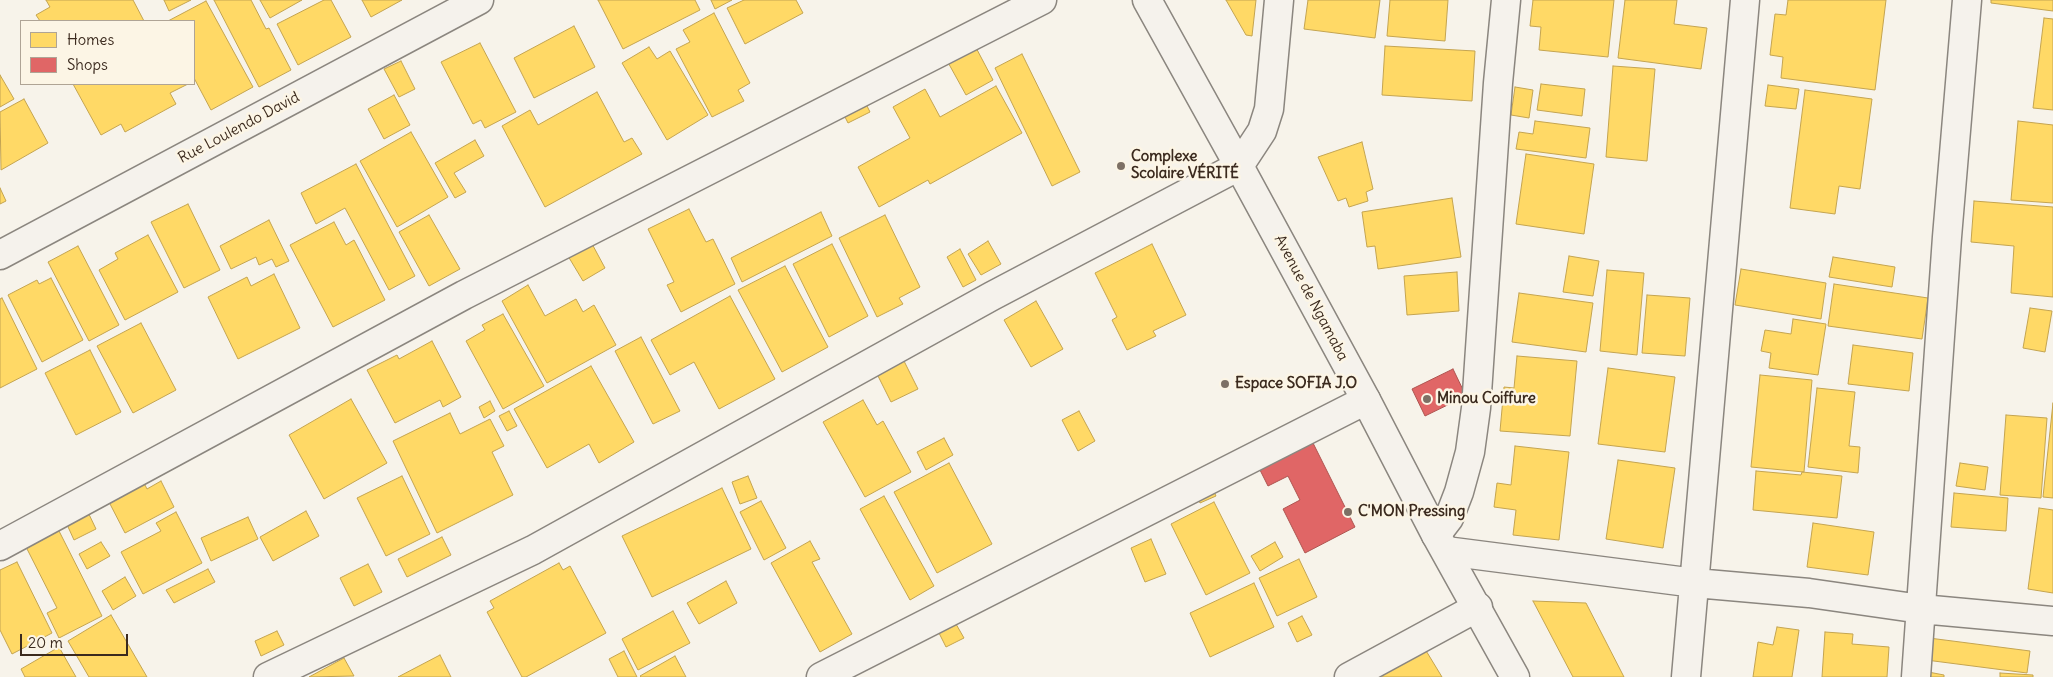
<!DOCTYPE html>
<html>
<head>
<meta charset="utf-8">
<style>
	body { margin:0 }
	#map { position:relative; width:2053px; height:677px; overflow:hidden; background:#f7f3ea; font-family:Delius,sans-serif }
	canvas { display:block }
	.legend { position:absolute; left:20px; top:20px; width:175px; height:65px; box-sizing:border-box; background:#fcf5e5; border:1px solid #afa495; margin:0; padding:6px 9px; list-style:none; font-size:15px; color:#3b2a1e }
	.legend li { display:flex; align-items:center; gap:10px; height:25px }
	.legend b { width:25px; border:1px solid #afa495 }
	.scale { position:absolute; left:20px; top:634px; width:108px; height:22px; box-sizing:border-box; border:2px solid #3b2a1e; border-top:0; padding-left:6px; font-size:15px; line-height:18px; white-space:nowrap; color:#3b2a1e; -webkit-text-stroke:4px #fcf5e5; paint-order:stroke }
</style>
</head>
<body>
<div id="map">
<canvas width="2053" height="677"></canvas>
<ul class="legend">
<li><b style="height:14px;background:#ffd966"></b>Homes</li>
<li><b style="height:14px;background:#e06666"></b>Shops</li>
</ul>
<div class="scale">20 m</div>
</div>
<script>
const context = document.querySelector('canvas').getContext('2d');
context.lineJoin = 'round';
function paint(path, color) {
  context.fillStyle = color;
  context.fill(path, 'evenodd');
}
function toPath(rows) {
  const path = new Path2D();
  for (const r of rows) {
    path.moveTo(r[0], r[1]);
    for (let i = 2; i < r.length; i += 2) path.lineTo(r[i], r[i + 1]);
  }
  return path;
}
function strokePath(path, color, width, dash) {
  context.strokeStyle = color;
  context.lineWidth = width;
  context.lineCap = dash ? 'butt' : 'round';
  context.setLineDash(dash || []);
  context.stroke(path);
}
function label(font, color, halo, rows, align = 'center') {
  context.font = font + ' Delius,sans-serif';
  context.lineWidth = 5;
  context.setLineDash([]);
  context.textBaseline = 'middle';
  context.strokeStyle = halo;
  context.fillStyle = color;
  for (const [text, x, y, turn = 0] of rows) {
    context.save();
    context.translate(x, y);
    context.rotate((+turn || 0) * Math.PI / 180);
    context.textAlign = isNaN(turn) ? turn : align;
    if (halo) context.strokeText(text, 0, 0);
    context.fillText(text, 0, 0);
    context.restore();
  }
}
const homes = toPath([
	[46,0,133,0,144,21,40,21,36,15,50,7,46,0],
	[164,0,191,0,169,11,164,0],
	[214,0,251,0,266,29,269,28,291,70,259,87,214,0],
	[260,0,302,0,270,18,260,0],
	[324,0,331,0,351,37,298,65,277,24,324,0],
	[362,0,402,0,371,17,362,0],
	[598,0,695,0,700,10,623,49,598,0],
	[711,0,732,0,715,9,711,0],
	[744,0,796,0,803,13,745,44,727,8,744,0],
	[1226,0,1256,0,1252,36,1246,35,1226,0],
	[1308,0,1380,0,1375,38,1304,29,1308,0],
	[1390,0,1448,0,1445,41,1387,36,1390,0],
	[1533,0,1614,0,1608,57,1539,50,1541,27,1530,26,1533,0],
	[1625,0,1677,0,1674,24,1707,28,1701,69,1618,58,1625,0],
	[1788,0,1886,0,1875,90,1781,78,1783,57,1770,55,1775,14,1786,15,1788,0],
	[1991,0,2053,0,2053,11,1991,3,1991,0],
	[206,1,253,87,211,110,194,78,194,21,168,21,206,1],
	[714,13,750,83,738,90,744,101,712,117,676,49,690,42,683,30,714,13],
	[2044,18,2053,19,2053,110,2033,108,2044,18],
	[574,26,595,67,534,98,514,58,574,26],
	[973,42,993,80,966,95,945,57,973,42],
	[480,43,516,112,485,128,481,120,473,124,441,62,480,43],
	[1385,46,1475,51,1472,101,1382,95,1385,46],
	[649,47,657,59,670,51,708,115,667,140,622,63,649,47],
	[1022,54,1080,172,1052,186,995,68,1022,54],
	[401,61,415,89,399,97,384,69,401,61],
	[1613,66,1655,69,1647,161,1606,157,1613,66],
	[0,75,14,99,0,107,0,75],
	[73,84,188,84,170,93,176,104,125,132,121,124,101,135,73,84],
	[1541,84,1585,89,1582,116,1537,110,1541,84],
	[1768,85,1799,89,1796,109,1765,106,1768,85],
	[996,86,1022,133,930,184,928,180,879,207,858,167,910,138,893,107,925,89,940,117,996,86],
	[1515,87,1533,90,1529,118,1511,115,1515,87],
	[1805,90,1872,99,1860,189,1839,186,1835,214,1790,208,1805,90],
	[597,92,624,142,632,138,642,154,545,207,502,126,530,110,538,125,597,92],
	[394,95,410,125,384,139,368,109,394,95],
	[862,96,870,112,848,123,840,107,862,96],
	[24,99,48,143,1,170,0,112,24,99],
	[1535,121,1590,128,1586,158,1516,149,1519,132,1533,134,1535,121],
	[2018,121,2053,125,2053,203,2011,200,2018,121],
	[411,132,448,197,397,227,360,161,411,132],
	[475,140,484,156,454,173,466,192,455,198,435,163,475,140],
	[1362,142,1373,189,1366,192,1368,201,1349,207,1346,198,1338,201,1318,157,1362,142],
	[1526,154,1594,164,1584,234,1516,224,1526,154],
	[356,164,415,276,389,290,345,208,316,224,301,193,356,164],
	[0,188,6,201,0,204,0,188],
	[1452,198,1461,257,1378,269,1375,246,1367,247,1362,212,1452,198],
	[1974,201,2053,207,2053,297,2011,293,2014,246,1971,242,1974,201],
	[188,204,220,270,184,288,151,222,188,204],
	[689,209,706,242,713,239,735,284,681,312,667,285,674,282,648,229,689,209],
	[821,212,832,236,742,282,731,258,821,212],
	[429,215,460,269,429,286,399,232,429,215],
	[885,215,920,287,899,298,903,304,877,317,839,238,885,215],
	[269,220,289,261,276,267,272,259,259,265,256,257,231,269,220,246,269,220],
	[334,222,346,245,354,240,385,300,333,327,290,245,334,222],
	[148,235,178,292,125,320,99,270,118,259,115,253,148,235],
	[988,241,1001,264,981,275,968,254,988,241],
	[591,242,605,268,583,281,568,256,591,242],
	[832,244,868,316,829,337,793,264,832,244],
	[1152,244,1186,315,1153,331,1156,336,1127,350,1112,320,1117,317,1095,273,1152,244],
	[78,246,119,325,89,341,48,262,78,246],
	[960,249,976,280,963,287,947,257,960,249],
	[1569,256,1599,261,1593,296,1563,292,1569,256],
	[1833,257,1895,267,1892,287,1829,277,1833,257],
	[785,266,828,347,782,372,738,290,785,266],
	[1741,269,1826,283,1821,319,1735,305,1741,269],
	[1607,270,1644,273,1637,355,1600,351,1607,270],
	[1457,272,1459,311,1407,315,1404,276,1457,272],
	[274,274,300,328,238,359,208,297,247,277,251,286,274,274],
	[51,278,83,340,42,362,8,295,37,280,39,284,51,278],
	[1834,284,1928,298,1922,339,1828,326,1834,284],
	[528,285,545,316,576,299,583,312,594,305,616,345,547,383,502,301,528,285],
	[1519,293,1593,303,1586,352,1512,342,1519,293],
	[1647,295,1690,298,1685,356,1642,353,1647,295],
	[730,296,775,379,719,409,694,362,670,375,651,340,730,296],
	[2,298,37,369,0,388,0,299,2,298],
	[1036,301,1063,349,1031,367,1004,320,1036,301],
	[2030,308,2052,311,2045,352,2023,348,2030,308],
	[503,314,544,386,503,409,466,341,485,330,482,325,503,314],
	[1793,319,1826,324,1818,375,1769,368,1771,353,1761,351,1765,330,1791,334,1793,319],
	[141,323,176,390,133,413,97,346,141,323],
	[641,337,680,411,653,424,615,351,641,337],
	[432,341,461,397,443,407,440,400,395,423,367,370,397,355,399,359,432,341],
	[1853,345,1913,353,1909,391,1848,384,1853,345],
	[90,350,121,412,76,435,45,373,90,350],
	[901,355,918,389,891,402,874,368,901,355],
	[1517,356,1577,361,1570,436,1500,431,1504,387,1514,388,1517,356],
	[591,366,634,442,599,463,589,444,547,468,514,409,591,366],
	[1608,368,1675,377,1665,452,1598,444,1608,368],
	[1760,375,1812,380,1804,472,1751,467,1760,375],
	[1817,388,1855,392,1849,446,1860,447,1858,473,1808,467,1817,388],
	[351,399,387,463,324,499,289,435,351,399],
	[863,400,877,425,883,421,911,472,865,497,823,422,863,400],
	[490,401,495,411,484,418,479,407,490,401],
	[2053,403,2053,498,2043,497,2053,403],
	[509,411,517,426,507,431,499,416,509,411],
	[1079,411,1095,441,1078,451,1062,420,1079,411],
	[450,413,460,434,490,419,504,446,492,452,513,495,437,533,393,441,450,413],
	[2006,415,2047,418,2041,498,2000,495,2006,415],
	[944,438,953,455,926,470,917,452,944,438],
	[1515,446,1569,452,1559,540,1513,535,1516,510,1494,507,1497,483,1511,485,1515,446],
	[1618,460,1675,468,1663,548,1606,539,1618,460],
	[949,463,992,544,937,573,894,492,949,463],
	[1960,463,1988,467,1985,490,1956,486,1960,463],
	[1756,471,1801,475,1802,472,1842,476,1837,518,1753,510,1756,471],
	[402,476,430,534,386,556,357,498,402,476],
	[748,476,757,498,740,504,732,482,748,476],
	[161,481,174,507,125,533,109,502,144,483,147,489,161,481],
	[1210,483,1216,496,1200,503,1195,491,1210,483],
	[722,488,751,549,652,597,622,536,722,488],
	[1954,493,2008,498,2006,531,1951,527,1954,493],
	[884,496,934,586,910,600,860,509,884,496],
	[761,501,786,548,764,560,740,512,761,501],
	[1214,502,1250,573,1206,595,1171,524,1214,502],
	[86,508,96,529,74,540,64,518,86,508],
	[2039,508,2053,510,2053,593,2028,589,2039,508],
	[306,511,319,536,273,561,260,537,306,511],
	[176,512,202,563,143,594,121,552,161,531,156,523,176,512],
	[248,517,258,539,211,561,201,538,248,517],
	[1813,523,1874,532,1868,575,1807,567,1813,523],
	[57,527,102,616,59,638,47,613,57,608,24,543,57,527],
	[442,537,451,555,407,577,398,559,442,537],
	[1151,539,1166,574,1145,582,1131,548,1151,539],
	[810,541,820,559,812,562,852,634,820,652,771,563,810,541],
	[101,542,110,556,87,569,79,554,101,542],
	[1275,542,1283,557,1260,571,1251,556,1275,542],
	[1299,559,1317,597,1277,616,1259,578,1299,559],
	[17,562,52,633,12,654,0,630,0,570,17,562],
	[559,563,563,570,570,566,606,633,526,677,522,677,487,612,494,608,490,601,559,563],
	[368,564,382,592,354,606,340,578,368,564],
	[208,569,215,582,174,603,166,590,208,569],
	[125,577,136,596,113,610,102,591,125,577],
	[726,581,737,603,699,624,687,603,726,581],
	[1254,583,1274,627,1210,657,1190,613,1254,583],
	[1533,601,1586,603,1624,677,1573,677,1533,601],
	[673,611,690,643,638,670,622,639,673,611],
	[111,615,147,677,89,677,68,641,111,615],
	[1302,616,1312,635,1297,642,1288,623,1302,616],
	[956,624,964,638,946,647,939,633,956,624],
	[1777,627,1799,630,1792,677,1753,677,1758,642,1773,645,1777,627],
	[277,631,284,645,261,656,255,641,277,631],
	[1825,632,1853,634,1852,644,1889,647,1887,677,1822,677,1825,632],
	[1929,638,2030,651,2027,673,1926,660,1929,638],
	[59,647,76,677,25,677,21,669,59,647],
	[1425,649,1442,677,1383,677,1382,675,1425,649],
	[624,651,637,677,618,677,609,659,624,651],
	[440,655,451,677,398,677,440,655],
	[675,656,686,677,641,677,640,676,675,656],
	[344,658,354,676,309,677,344,658],
	[1923,671,1944,675,1944,677,1922,677,1923,671],
	[2000,673,2033,675,2033,677,2000,677,2000,673]
]);
const shops = toPath([
	[1453,369,1466,396,1425,416,1412,389,1453,369],
	[1311,439,1355,527,1305,553,1283,509,1300,500,1288,476,1268,486,1258,466,1311,439]
]);
const street = toPath([
	[0,255,479,0],
	[1436,535,1449,518,1459,492,1470,452,1476,408,1498,83,1506,0],
	[0,546,464,295,1042,0],
	[1446,551,1695,583,1809,593,1921,609,2053,621],
	[268,677,533,550,992,296,1239,166,1262,131,1269,109,1279,0],
	[821,677,1366,400],
	[1349,677,1478,607],
	[1686,677,1745,0],
	[1916,677,1947,237,1967,0]
]);
const secondary = toPath([
	[1147,0,1239,166,1366,400,1436,535,1515,677]
]);
const markers = [
	[1121,166,5,"#7d7065"],
	[1225,384,5,"#7d7065"],
	[1427,399,5,"#7d7065"],
	[1348,512,5,"#7d7065"]
];
const streetNames = [
	["Rue Loulendo David",239,128,-28],
	["Avenue de Ngamaba",1311,298,62]
];
const poiNames = [
	["Complexe",1131,157],
	["Scolaire VÉRITÉ",1131,174],
	["Espace SOFIA J.O",1235,384],
	["Minou Coiffure",1437,399],
	["C'MON Pressing",1358,512]
];
paint(homes, '#ffd966');
strokePath(homes, '#c4a450', 1);
paint(shops, '#e06666');
strokePath(shops, '#ae5450', 1);
strokePath(street, '#8b867f', 31);
strokePath(secondary, '#8b867f', 31);
strokePath(street, '#f5f2ec', 28);
strokePath(secondary, '#f5f2ec', 28);
for (const [x, y, r, color] of markers) {
  const dot = new Path2D();
  dot.arc(x, y, r, 0, 2 * Math.PI);
  context.fillStyle = color;
  context.fill(dot);
  strokePath(dot, '#fcf5e5', 2);
}
label('15px', '#3b2a1e', '#fcf5e5', streetNames);
label('bold 15px', '#3b2a1e', '#fcf5e5', poiNames, 'left');
</script>
</body>
</html>
